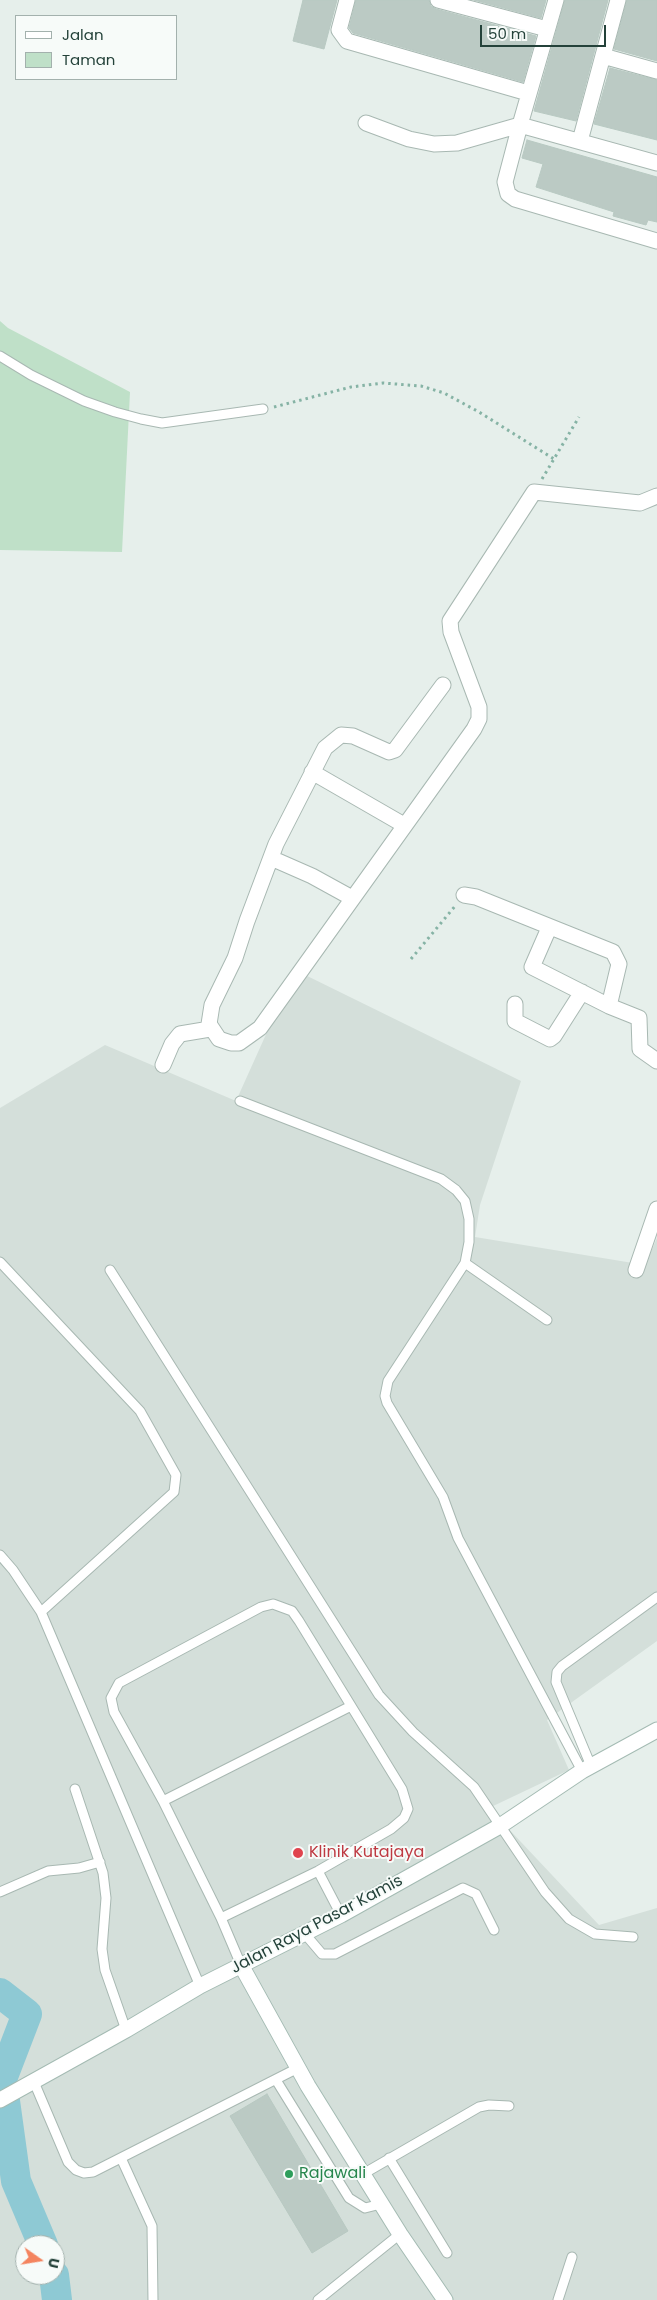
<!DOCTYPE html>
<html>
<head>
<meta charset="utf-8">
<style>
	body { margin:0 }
	#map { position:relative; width:657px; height:2300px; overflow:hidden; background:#e6efeb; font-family:Poppins,sans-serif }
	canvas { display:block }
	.legend { position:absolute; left:15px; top:15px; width:162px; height:65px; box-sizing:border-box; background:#f7fbf9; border:1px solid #a3b1ad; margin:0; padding:6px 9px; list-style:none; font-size:15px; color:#24423a }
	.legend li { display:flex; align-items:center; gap:10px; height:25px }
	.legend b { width:25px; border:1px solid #a3b1ad }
	.north { position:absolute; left:15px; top:2235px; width:50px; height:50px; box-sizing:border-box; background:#f7fbf9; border:1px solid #a3b1ad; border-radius:50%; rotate:103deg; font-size:14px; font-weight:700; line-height:20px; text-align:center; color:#24423a }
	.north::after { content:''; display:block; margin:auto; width:18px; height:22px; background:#f4845f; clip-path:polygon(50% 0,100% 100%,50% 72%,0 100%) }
	.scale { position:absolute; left:480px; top:25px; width:126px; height:22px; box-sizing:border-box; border:2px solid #24423a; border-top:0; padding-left:6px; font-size:15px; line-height:18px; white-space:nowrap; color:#24423a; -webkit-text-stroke:4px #f7fbf9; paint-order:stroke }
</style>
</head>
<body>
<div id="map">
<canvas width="657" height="2300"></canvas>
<ul class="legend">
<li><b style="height:6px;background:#fff"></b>Jalan</li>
<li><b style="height:14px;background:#bfe0c8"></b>Taman</li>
</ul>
<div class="north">U</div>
<div class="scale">50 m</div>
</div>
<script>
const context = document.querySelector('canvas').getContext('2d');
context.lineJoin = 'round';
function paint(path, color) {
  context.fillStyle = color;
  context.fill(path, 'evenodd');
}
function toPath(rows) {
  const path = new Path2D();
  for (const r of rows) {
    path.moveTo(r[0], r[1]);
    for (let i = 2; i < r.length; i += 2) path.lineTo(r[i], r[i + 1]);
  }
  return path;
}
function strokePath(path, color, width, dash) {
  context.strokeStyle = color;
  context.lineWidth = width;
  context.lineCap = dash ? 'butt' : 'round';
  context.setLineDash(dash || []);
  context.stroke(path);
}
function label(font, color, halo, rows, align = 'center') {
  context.font = font + ' Poppins,sans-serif';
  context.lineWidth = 4;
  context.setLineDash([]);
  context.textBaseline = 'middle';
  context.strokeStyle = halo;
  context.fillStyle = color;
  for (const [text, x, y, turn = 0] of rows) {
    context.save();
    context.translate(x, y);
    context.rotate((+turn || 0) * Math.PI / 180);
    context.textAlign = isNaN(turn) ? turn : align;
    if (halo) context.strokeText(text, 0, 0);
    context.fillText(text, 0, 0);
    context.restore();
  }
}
const built = toPath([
	[295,970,521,1081,480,1205,475,1237,645,1265,657,1238,657,1641,547,1720,569,1770,489,1808,599,1925,657,1908,657,2300,0,2300,0,1108,105,1045,236,1101],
	[25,2245,55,2245,55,2275,25,2275]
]);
const green = toPath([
	[0,321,8,328,130,392,122,552,0,550]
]);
const river = toPath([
	[0,1993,27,2014,2,2079,16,2181,43,2245],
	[54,2275,57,2300]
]);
const building = toPath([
	[303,0,337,0,324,49,293,41,303,0],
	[356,0,429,0,431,6,436,9,536,36,523,82,353,33,349,28,356,0],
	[474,0,546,0,541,18,474,0],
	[565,0,608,0,576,121,534,111,565,0],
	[627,0,657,0,657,61,614,49,627,0],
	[610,68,657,80,657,140,594,124,610,68],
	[527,140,657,177,657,222,648,220,646,225,613,216,614,212,536,187,543,164,522,158,527,140],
	[267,2094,348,2231,312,2253,230,2116,267,2094]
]);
const path = toPath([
	[274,407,351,387,383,383,421,386,444,393,479,412,554,459],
	[542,479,579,417],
	[411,959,456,905]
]);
const lane = toPath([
	[0,356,31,375,84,401,115,412,141,419,162,423,263,409],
	[240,1101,441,1179,456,1190,465,1201,469,1219,469,1242,465,1263,388,1381,385,1396,387,1403,443,1497,458,1538,582,1771],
	[0,1262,140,1411,176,1475,174,1492,41,1612],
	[465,1263,547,1320],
	[110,1270,379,1695,413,1732,474,1787,545,1892,569,1919,595,1934,633,1937],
	[0,1555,13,1570,41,1612,200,1986],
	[591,1766,556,1682,557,1672,562,1666,657,1597],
	[75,1789,103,1873,106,1898,102,1949,105,1970,126,2030],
	[163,1801,351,1706],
	[318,1871,341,1915],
	[0,1892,48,1871,79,1868,100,1862],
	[221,1918,318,1871,391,1829,404,1818,408,1809,402,1789,299,1621,292,1611,273,1604,261,1607,119,1683,111,1698,114,1712,163,1801,221,1918,241,1965],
	[305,1934,322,1954,335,1954,463,1888,476,1894,494,1930],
	[276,2080,349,2198,365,2208,381,2204],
	[34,2082,68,2162,76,2170,84,2173,93,2172,298,2068],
	[121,2158,152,2226,153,2300],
	[389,2158,447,2253],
	[363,2174,479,2107,489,2105,509,2106],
	[318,2300,400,2234],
	[558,2300,572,2257]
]);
const street = toPath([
	[347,0,339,30,347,41,528,93],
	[438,0,547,29],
	[556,0,520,125,657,163],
	[603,56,657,71],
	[366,123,409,139,434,144,457,143,520,125],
	[520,125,505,182,508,194,515,199,657,241],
	[580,141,618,0],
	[443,685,395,750,389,752,353,736,341,735,325,748,276,844,247,921,235,958,212,1005,209,1024,219,1039,231,1043,239,1043,260,1028,474,729,479,719,479,707,451,632,450,621,534,492,640,503,657,496],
	[312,772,404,825],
	[271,858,312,876,352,898],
	[464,895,476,897,613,952,619,964,609,1006],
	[549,928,532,967,609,1006,639,1018,640,1049,657,1061],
	[515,1004,515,1021,550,1039,554,1036,582,992],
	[163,1065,172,1044,180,1034,210,1029],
	[636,1270,657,1209]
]);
const secondary = toPath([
	[241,1965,308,2086,400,2234,445,2300],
	[0,2100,126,2030,200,1986,341,1915,500,1826,582,1771,657,1730]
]);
const markers = [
	[298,1853,6,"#e0444e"],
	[289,2174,5,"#2e9e5b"]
];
const healthNames = [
	["Klinik Kutajaya",309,1853]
];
const streetNames = [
	["Jalan Raya Pasar Kamis",317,1925,-28]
];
const leisureNames = [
	["Rajawali",299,2174]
];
paint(built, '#d4dfda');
paint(green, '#bfe0c8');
strokePath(river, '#8ec9d4', 30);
paint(building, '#bbcac4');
strokePath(building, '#b8c9c2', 1);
strokePath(lane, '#a8b8b2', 11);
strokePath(street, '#a8b8b2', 17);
strokePath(secondary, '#a4bbb3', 17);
strokePath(path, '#86b3a5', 3, [2.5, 4]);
strokePath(lane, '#fff', 9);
strokePath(street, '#fff', 15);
strokePath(secondary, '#fff', 15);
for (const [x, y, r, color] of markers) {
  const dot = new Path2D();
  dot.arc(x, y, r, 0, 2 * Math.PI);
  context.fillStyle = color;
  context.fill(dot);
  strokePath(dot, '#f7fbf9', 2);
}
label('16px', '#be3a42', '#f7fbf9', healthNames, 'left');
label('16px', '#24423a', '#f7fbf9', streetNames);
label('16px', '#27864d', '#f7fbf9', leisureNames, 'left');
</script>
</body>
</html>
